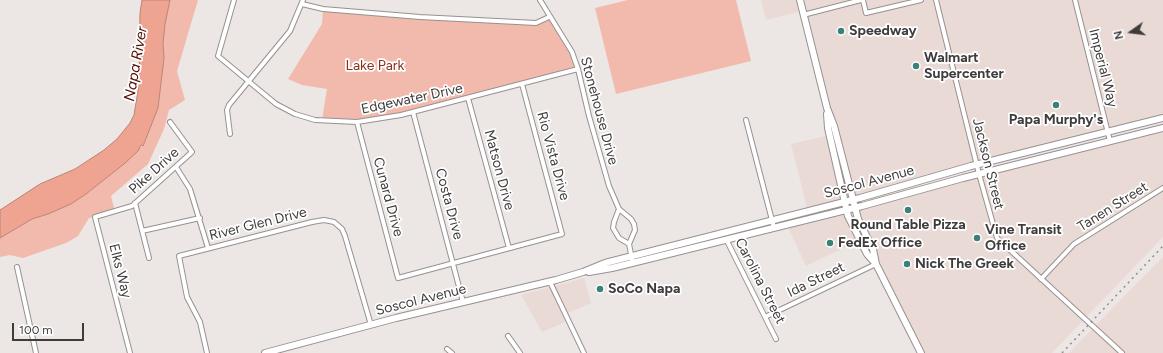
<!DOCTYPE html>
<html>
<head>
<meta charset="utf-8">
<style>
	body { margin:0 }
	#map { position:relative; width:1163px; height:353px; overflow:hidden; background:#ece6e4; font-family:Figtree,sans-serif }
	canvas { display:block }
	.north { position:absolute; left:1111px; top:12px; width:40px; height:40px; -webkit-text-stroke:3px #fff; paint-order:stroke; rotate:256deg; font-size:11px; font-weight:700; line-height:16px; text-align:center; color:#3f3c3c }
	.north::after { content:''; display:block; margin:auto; width:14px; height:18px; background:#3f3c3c; clip-path:polygon(50% 0,100% 100%,50% 72%,0 100%) }
	.scale { position:absolute; left:12px; top:323px; width:72px; height:18px; box-sizing:border-box; border:2px solid #3f3c3c; border-top:0; padding-left:5px; font-size:12px; line-height:14px; white-space:nowrap; color:#3f3c3c; -webkit-text-stroke:3px #fff; paint-order:stroke }
</style>
</head>
<body>
<div id="map">
<canvas width="1163" height="353"></canvas>
<div class="north">N</div>
<div class="scale">100 m</div>
</div>
<script>
const context = document.querySelector('canvas').getContext('2d');
context.lineJoin = 'round';
function paint(path, color) {
  context.fillStyle = color;
  context.fill(path, 'evenodd');
}
function toPath(rows) {
  const path = new Path2D();
  for (const r of rows) {
    path.moveTo(r[0], r[1]);
    for (let i = 2; i < r.length; i += 2) path.lineTo(r[i], r[i + 1]);
  }
  return path;
}
function strokePath(path, color, width, dash) {
  context.strokeStyle = color;
  context.lineWidth = width;
  context.lineCap = dash ? 'butt' : 'round';
  context.setLineDash(dash || []);
  context.stroke(path);
}
function label(font, color, halo, rows, align = 'center') {
  context.font = font + ' Figtree,sans-serif';
  context.lineWidth = 3.5;
  context.setLineDash([]);
  context.textBaseline = 'middle';
  context.strokeStyle = halo;
  context.fillStyle = color;
  for (const [text, x, y, turn = 0] of rows) {
    context.save();
    context.translate(x, y);
    context.rotate((+turn || 0) * Math.PI / 180);
    context.textAlign = isNaN(turn) ? turn : align;
    if (halo) context.strokeText(text, 0, 0);
    context.fillText(text, 0, 0);
    context.restore();
  }
}
const built = toPath([
	[761,0,1163,0,1163,118,853,200,802,11,766,20],
	[1163,128,1163,237,1052,353,921,353,876,264,855,208],
	[830,135,844,202,808,211,791,144],
	[846,210,860,240,806,266,787,225],
	[1163,257,1163,353,1069,353,1094,327],
	[584,278,591,303,566,314,568,321,542,332,521,295]
]);
const green = toPath([
	[170,0,198,0,177,71,185,100,169,110,164,129,148,164,111,196,115,212,89,218,78,236,66,243,23,258,10,255,0,257,0,238,32,219,48,214,71,204,86,194,124,164,129,153,143,146,158,108,164,58,163,44,165,24],
	[628,0,736,0,751,61,616,94,595,8],
	[323,9,536,23,549,17,572,52,578,69,401,115,357,122,322,120,327,89,302,85,288,79,322,24]
]);
const water = toPath([
	[142,0,170,0,165,24,163,44,164,58,158,108,143,146,141,145,138,151,124,164,86,194,71,204,48,214,32,219,0,238,0,210,40,184,75,169,104,150,117,139,130,123,134,115,139,85,140,13,142,0]
]);
const minor = toPath([
	[234,0,218,56,276,104,295,114,315,120,357,122,401,115,578,69],
	[540,0,572,52,578,69,589,116,609,186,619,209,631,219,634,224,635,230,629,244,632,259],
	[863,0,866,13,921,0],
	[936,0,979,174,997,238,1122,353],
	[1075,0,1110,141],
	[302,4,323,9,420,17,536,23,549,17],
	[803,15,861,0],
	[468,98,509,248],
	[413,112,463,302],
	[746,120,774,228],
	[357,122,398,278,562,234,522,84],
	[230,134,227,110,229,105,290,31,303,0],
	[176,167,190,189,208,248],
	[135,203,149,258],
	[619,209,614,222,613,228,619,238,629,244],
	[142,231,200,218],
	[726,239,776,339],
	[17,267,36,353],
	[1041,279,1074,244,1163,188],
	[550,282,584,353],
	[765,317,876,264],
	[508,336,520,353],
	[447,349,452,353],
	[130,353,95,217,132,206,192,152,170,122],
	[207,353,200,322,187,297,179,256,312,222,324,220,334,222,342,229,345,236,371,325]
]);
const secondary = toPath([
	[800,0,827,108,834,126,858,219,873,249,876,264],
	[827,114,828,128,848,216,867,254,876,264,921,353],
	[589,272,612,268,862,206,963,178,1163,128],
	[265,353,396,318,556,280,583,272,605,263,860,198,971,166,1163,118]
]);
const rail = toPath([
	[1062,353,1163,246]
]);
const markers = [
	[841,31,4,"#3b8178"],
	[916,66,4,"#3b8178"],
	[1056,105,4,"#3b8178"],
	[908,210,4,"#3b8178"],
	[977,238,4,"#3b8178"],
	[830,243,4,"#3b8178"],
	[907,264,4,"#3b8178"],
	[600,289,4,"#3b8178"]
];
const poiNames = [
	["Speedway",849,31],
	["Walmart",924,58],
	["Supercenter",924,74],
	["Papa Murphy's",1056,120,"center"],
	["Round Table Pizza",908,225,"center"],
	["Vine Transit",985,230],
	["Office",985,246],
	["FedEx Office",838,243],
	["Nick The Greek",915,264],
	["SoCo Napa",608,289]
];
const parkNames = [
	["Lake Park",375,66]
];
const streetNames = [
	["Imperial Way",1103,68,76],
	["Edgewater Drive",412,99,-12],
	["Stonehouse Drive",599,111,75],
	["Rio Vista Drive",553,156,75],
	["Jackson Street",988,164,76],
	["Matson Drive",499,170,75],
	["Pike Drive",154,171,-42],
	["Soscol Avenue",869,182,-15],
	["Cunard Drive",388,197,75],
	["Costa Drive",449,204,75],
	["Tanen Street",1113,207,-32],
	["River Glen Drive",258,224,-14],
	["Elks Way",120,271,76],
	["Ida Street",816,280,-26],
	["Carolina Street",760,281,63],
	["Soscol Avenue",421,300,-14]
];
const waterNames = [
	["Napa River",136,64,-80]
];
paint(built, '#e9dad6');
paint(green, '#f2baad');
paint(water, '#efa391');
strokePath(water, '#ba8478', 1);
strokePath(minor, '#979190', 6);
strokePath(secondary, '#979190', 8);
strokePath(minor, '#fff', 4);
strokePath(secondary, '#fff', 6);
strokePath(rail, '#918c8b', 1.5, [2, 4]);
for (const [x, y, r, color] of markers) {
  const dot = new Path2D();
  dot.arc(x, y, r, 0, 2 * Math.PI);
  context.fillStyle = color;
  context.fill(dot);
  strokePath(dot, '#fff', 1.5);
}
label('bold 14px', '#3f3c3c', '#fff', poiNames, 'left');
label('14px', '#87301c', '#fff', parkNames);
label('14px', '#3f3c3c', '#fff', streetNames);
label('italic 15px', '#511002', '#fff', waterNames);
</script>
</body>
</html>
